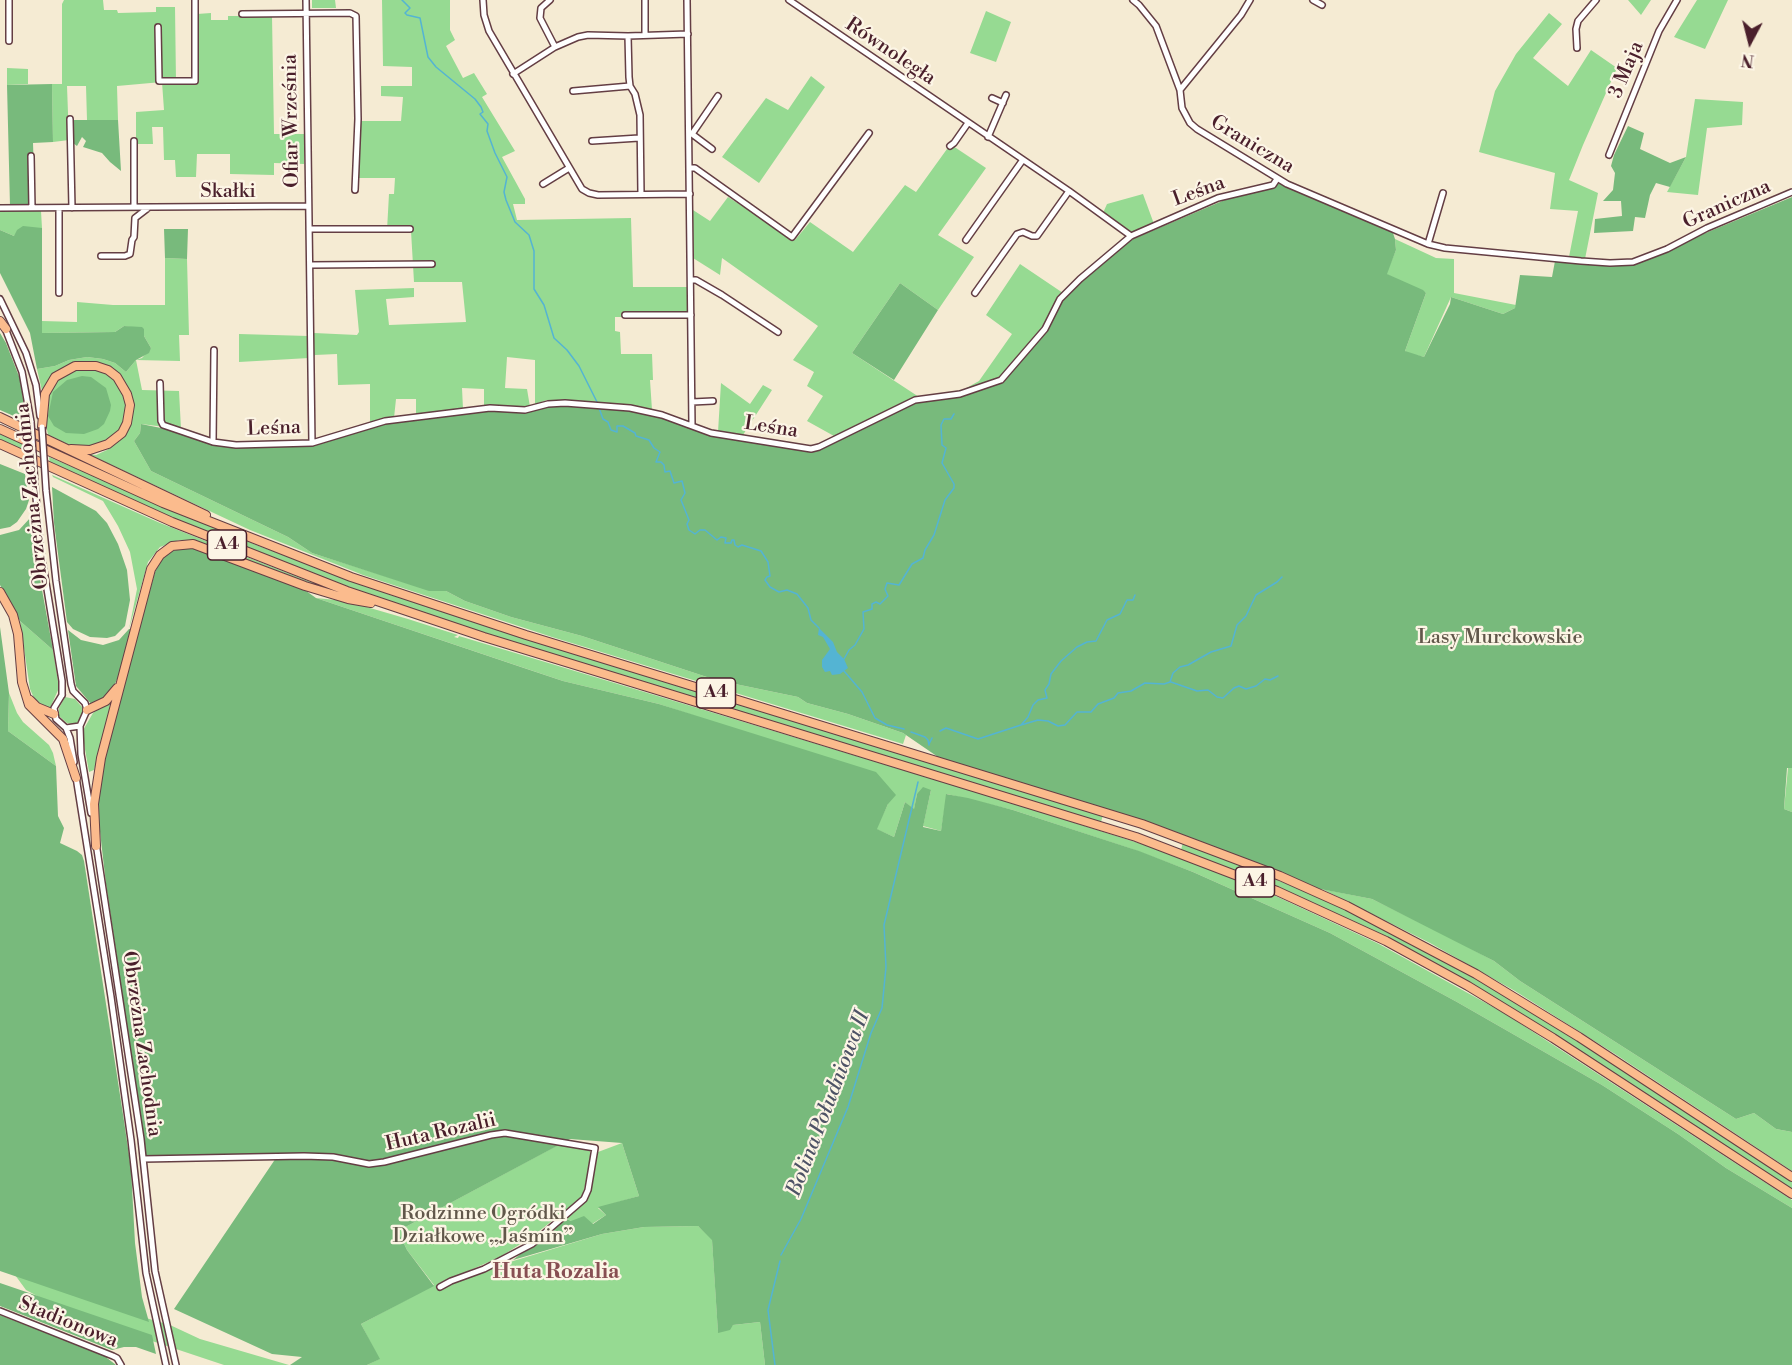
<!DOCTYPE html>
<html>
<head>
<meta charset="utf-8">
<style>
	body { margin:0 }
	#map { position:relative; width:1792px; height:1365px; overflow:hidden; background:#f5ebd3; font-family:"Libre Bodoni",serif }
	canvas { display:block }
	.north { position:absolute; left:1720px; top:12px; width:60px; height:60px; -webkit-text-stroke:4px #fcf5e5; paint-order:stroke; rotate:187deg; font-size:16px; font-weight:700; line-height:24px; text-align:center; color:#4a1f2b }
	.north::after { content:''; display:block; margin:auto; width:21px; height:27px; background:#4a1f2b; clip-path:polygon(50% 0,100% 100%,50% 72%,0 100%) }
</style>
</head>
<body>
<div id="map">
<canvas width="1792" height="1365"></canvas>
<div class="north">N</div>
</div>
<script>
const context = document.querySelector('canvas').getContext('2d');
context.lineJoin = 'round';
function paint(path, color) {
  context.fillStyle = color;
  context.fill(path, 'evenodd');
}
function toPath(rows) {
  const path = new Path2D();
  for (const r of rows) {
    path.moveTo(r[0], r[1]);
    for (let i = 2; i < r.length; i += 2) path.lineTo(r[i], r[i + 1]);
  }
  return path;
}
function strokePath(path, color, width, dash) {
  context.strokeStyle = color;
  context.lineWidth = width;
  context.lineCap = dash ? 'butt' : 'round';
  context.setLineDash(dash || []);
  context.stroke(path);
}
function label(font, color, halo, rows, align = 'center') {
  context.font = font + ' "Libre Bodoni",serif';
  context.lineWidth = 4.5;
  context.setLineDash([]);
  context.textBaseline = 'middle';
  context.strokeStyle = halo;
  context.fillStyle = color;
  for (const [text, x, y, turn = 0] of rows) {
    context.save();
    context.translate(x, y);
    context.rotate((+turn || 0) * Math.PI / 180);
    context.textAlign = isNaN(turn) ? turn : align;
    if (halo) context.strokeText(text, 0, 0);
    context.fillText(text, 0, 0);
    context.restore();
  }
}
const green = toPath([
	[64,0,103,0,104,10,117,10,118,13,156,12,156,7,175,7,176,82,198,82,197,14,211,13,211,20,228,20,228,16,272,16,274,134,304,134,304,164,274,163,274,175,230,174,230,154,197,154,196,177,176,177,175,160,164,160,163,127,152,127,153,144,136,144,136,112,164,110,162,82,117,86,118,120,87,120,86,86,67,86,69,140,53,142,52,84,62,84,62,4],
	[312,0,335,0,336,8,312,8],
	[382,0,450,0,450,30,455,40,446,46,463,78,474,73,487,94,482,97,515,151,502,157,525,199,525,204,513,204,517,220,631,218,633,287,688,287,688,317,615,317,615,331,620,332,621,354,652,354,653,380,650,380,652,410,547,400,535,404,535,360,507,357,505,388,527,389,530,407,525,408,484,405,484,389,462,388,463,409,416,414,416,399,396,399,394,418,370,424,370,384,338,385,337,354,315,355,312,358,312,336,314,333,357,335,359,332,355,290,414,288,414,297,386,299,389,325,466,322,462,282,414,282,411,231,387,230,389,194,394,194,395,178,353,178,356,121,401,121,403,97,381,96,381,86,412,86,412,67,383,66],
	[1628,0,1651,0,1641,15],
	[1697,0,1728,0,1705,49,1674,37],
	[986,11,1011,22,996,62,970,53],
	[1549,13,1562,24,1533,58,1568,86,1591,50,1617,68,1583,145,1569,180,1598,193,1584,264,1568,262,1578,211,1550,209,1555,173,1479,152,1495,91,1516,54],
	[7,68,28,69,28,84,7,85],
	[811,76,825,87,759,183,722,157,766,98,788,110],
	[1695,99,1743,102,1742,125,1707,128,1698,195,1667,192,1686,157],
	[953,146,986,168,938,235,974,257,938,310,900,283,852,353,919,397,834,436,807,421,823,396,807,386,814,372,793,360,818,326,722,258,720,275,693,258,693,210,710,221,728,197,795,240,810,222,853,252,905,185,916,192,947,149],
	[1143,194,1154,224,1130,234,1103,213,1107,204],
	[0,211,41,211,42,228,14,236,0,230],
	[1395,239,1436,258,1454,259,1454,293,1516,305,1515,308,1503,314,1451,297,1424,357,1407,353,1405,351,1426,293,1386,274,1396,250],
	[165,258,187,259,189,335,179,335,180,361,136,360,142,390,179,391,181,429,141,424,140,433,134,441,151,471,288,537,312,553,429,590,446,591,465,601,511,617,582,636,716,680,798,697,807,703,848,714,903,733,906,735,903,744,552,637,363,575,250,530,88,454,96,455,107,450,124,436,131,397,101,364,82,362,63,368,49,379,42,391,37,369,55,366,69,360,87,357,103,359,115,363,126,372,136,360,142,358,151,348,144,336,144,329,124,326,115,332,42,333,42,321,77,322,77,302,113,305,165,305],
	[1020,264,1063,293,1043,327,1002,376,961,391,979,381,1012,334,986,315],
	[239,334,308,336,309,358,239,362],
	[87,368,105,372,117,381,127,403,123,425,115,436,92,448,72,446,48,435,46,424,48,395,52,389,59,380,70,372],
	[721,383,750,404,763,385,772,390,741,438,718,432],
	[0,432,25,444,26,453,0,441],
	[49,457,256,545,388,594,520,637,1103,815,1101,822,522,645,380,599,208,533,50,464],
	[52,475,160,523,336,592,198,543,188,540,179,540,160,547,148,562,129,629,137,589,130,552,118,526,103,501,53,477],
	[316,598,346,601,408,619,458,635,454,637,458,638,459,636,1012,803,1151,847,1267,892,1379,944,1504,1013,1792,1200,1792,1208,1726,1168,1678,1134,1602,1085,1457,1002,1330,933,1193,872,1132,849,1013,810,947,794,941,831,923,826,931,790,917,794,914,810,905,802,894,837,876,829,888,804,704,719,659,704,563,681],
	[20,621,53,650,59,688,50,708,41,704,34,698,30,689],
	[9,693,17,713,23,722,49,745,53,753,56,766,8,731],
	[117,693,94,770,89,772,82,732,93,713],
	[65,697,75,699,82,707,82,715,76,725,67,723,59,716,59,708],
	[1788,768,1792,768,1792,812,1784,809],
	[1183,842,1314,895,1365,919,1456,967,1575,1039,1792,1181,1792,1190,1557,1036,1277,887,1181,850],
	[1322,889,1372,899,1451,938,1494,961,1520,981,1736,1119,1754,1113,1776,1129,1792,1132,1792,1171,1615,1054,1515,991,1430,943],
	[622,1143,639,1196,598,1208,606,1215,592,1224,571,1221,565,1218,588,1197,598,1152],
	[560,1144,590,1150,591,1162,582,1197,533,1236,500,1257,441,1283,602,1234,644,1227,698,1226,712,1239,718,1332,733,1325,760,1322,765,1365,367,1365,379,1359,361,1324,434,1285,407,1250,398,1231],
	[7,1264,122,1311,170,1325,200,1339,289,1365,224,1365,71,1314,26,1290]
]);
const forest = toPath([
	[52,84,53,142,33,143,35,205,10,206,7,85],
	[71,120,118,120,121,171,110,162,102,153,83,147,86,141,82,137,77,146,69,140],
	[1628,126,1644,133,1640,149,1670,163,1686,157,1670,187,1656,183,1650,195,1645,218,1635,217,1633,231,1594,233,1595,219,1622,216,1621,201,1603,201,1613,190,1615,173,1611,166,1614,155],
	[1280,183,1392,230,1395,239,1396,250,1387,274,1423,290,1426,293,1405,351,1424,357,1450,304,1451,297,1503,314,1515,308,1520,275,1552,277,1555,261,1598,265,1636,263,1664,253,1696,237,1792,197,1792,768,1787,768,1784,809,1792,812,1792,1132,1776,1129,1754,1113,1736,1119,1520,981,1494,961,1372,899,1310,887,1258,865,941,759,903,733,848,714,807,703,798,697,716,680,582,636,511,617,465,601,446,591,429,591,312,553,288,537,151,471,134,441,140,433,141,424,166,429,212,444,312,445,385,423,489,409,526,412,565,404,628,409,660,416,710,434,810,450,916,402,961,396,1003,381,1043,335,1061,300,1089,274,1133,239,1227,199,1269,189],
	[23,226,42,228,42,333,115,332,124,326,142,327,144,329,144,336,151,348,149,353,136,360,126,372,115,363,103,359,87,357,69,360,55,366,37,369,30,333,0,273,0,230,14,236,17,230],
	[164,229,188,229,187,259,165,258],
	[900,283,938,310,894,380,852,353],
	[0,333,6,343,20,379,25,412,23,412,23,420,0,410],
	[82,376,91,377,106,388,111,405,110,411,104,424,98,429,84,434,66,433,54,426,48,416,53,392,67,380],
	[0,464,25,474,29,500,26,509,17,522,10,527,0,529],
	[52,487,96,511,107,523,118,544,127,570,130,600,125,626,115,636,107,638,90,637,73,629,67,622,54,523],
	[31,517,40,579,53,650,20,621,0,585,0,535,19,530],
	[186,548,194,549,302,588,316,598,524,668,563,681,659,704,876,772,896,795,888,804,877,829,894,837,905,802,914,809,917,794,923,787,931,790,923,827,941,831,946,794,968,798,1013,810,1139,851,1193,872,1330,933,1457,1002,1602,1085,1678,1134,1726,1168,1792,1208,1792,1365,765,1365,760,1322,733,1325,730,1330,718,1333,712,1240,698,1226,644,1227,602,1234,513,1260,565,1218,571,1221,584,1216,593,1224,606,1215,598,1207,639,1196,622,1143,570,1139,398,1231,407,1250,434,1286,361,1324,380,1359,367,1365,290,1365,302,1357,272,1354,174,1309,278,1155,146,1156,106,884,99,823,99,785,108,743,155,572,162,559,172,551],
	[0,627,9,693,8,731,56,766,58,816,64,828,60,843,77,851,82,855,84,861,124,1121,131,1169,135,1243,142,1297,149,1322,0,1271],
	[129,629,131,629,119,675,113,688,104,698,92,705,76,686,68,630,81,640,103,645,119,640],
	[0,1283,152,1335,156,1354,136,1347,124,1347,112,1350,0,1306],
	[0,1315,107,1356,107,1358,116,1365,0,1365]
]);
const water = toPath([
	[819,628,833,642,837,652,844,659,848,668,840,674,832,675,830,671,825,672,822,667,822,660,830,649,823,637,818,635]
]);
const stream = toPath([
	[402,0,410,8,405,13,407,15,420,18,428,57,436,67,475,99,481,107,483,112,480,114,488,124,487,131,495,153,507,177,504,192,506,200,515,222,529,235,534,251,534,289,544,305,554,338,567,350,579,366,597,402],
	[599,408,603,419,608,422,611,430,617,432,617,426,623,426,635,433,636,436,649,440,654,448,660,452,656,462,661,462,664,465,665,472,670,471,674,483,682,481,685,493,681,500,689,520,687,524,689,530,695,534,700,530,705,530,717,540,721,537,726,538,725,543,731,543,732,540,734,540,735,545,738,547,742,545,761,551,768,562,770,576,767,577,765,580,770,587,779,592,787,590,797,594,808,608,811,620,819,628],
	[844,659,849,650,855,645,864,629,863,612,872,609,872,604,876,602,880,604,888,596,885,589,887,583,899,585,912,564,923,558,925,550,934,535,945,500,954,488,954,484,942,463,946,448,942,445,941,425,944,419,951,419,954,414],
	[844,671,862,692,875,718,887,725,904,729],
	[1171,682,1197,691,1208,690,1217,697,1223,698,1234,688,1239,686,1246,689,1256,686,1265,679,1270,680,1278,676],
	[1021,725,1038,720,1048,721,1058,726,1065,725,1077,712,1091,712,1098,704,1114,698,1118,693,1131,691,1145,683,1164,684,1170,682,1173,673,1180,667,1188,665,1211,652,1231,646,1237,625,1246,616,1256,595,1277,582,1282,577],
	[940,731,946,728,978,739,1021,725,1028,717,1033,705,1038,700,1047,698,1045,690,1049,684,1051,674,1061,661,1077,647,1087,642,1096,641,1107,620,1120,614,1127,600,1133,600,1135,595],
	[911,732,925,737,928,740,929,745],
	[929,744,932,738],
	[781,1255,801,1219,848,1107,871,1033,882,1008,886,967,884,925,918,782],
	[775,1365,768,1310,780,1261]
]);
const minor = toPath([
	[9,0,9,41],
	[306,0,312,443],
	[483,0,484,15,489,31,582,189,589,193,598,195,690,194],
	[550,0,541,8,540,18,555,47],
	[645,0,645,35],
	[687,0,692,425],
	[789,0,1069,191,1131,236],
	[1133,0,1139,5,1156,26,1180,90,1182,108,1190,123,1197,129,1287,184,1428,244,1445,248,1581,261,1610,263,1633,262,1667,249,1707,228,1792,192],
	[1313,0,1322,5],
	[242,14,350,13,356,16,358,119,355,190],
	[158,27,159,81,195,81,195,0],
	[628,36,629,77,630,86,635,94,640,115,641,194],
	[1577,48,1576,29,1578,21,1596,0],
	[513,74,555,47,578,37,588,35,628,36,688,34],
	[1180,90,1241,15,1250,0],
	[573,91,630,86],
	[992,98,1003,103],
	[70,119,72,208],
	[690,134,692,134,718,96],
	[692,134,712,149],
	[988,137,1006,95],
	[134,141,134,207],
	[592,141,639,138],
	[950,146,954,143,968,123],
	[1609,155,1659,31,1677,0],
	[31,156,32,208],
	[690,168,695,168,792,237,869,133],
	[543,184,569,168],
	[0,208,308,206],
	[309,229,410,229],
	[966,240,1022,161],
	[1428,244,1443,193],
	[101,256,125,256,130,254,132,240,134,237,135,218,148,208],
	[310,265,432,264],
	[691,280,696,280,722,295,778,332],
	[59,293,59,208],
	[975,293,1017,234,1023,232,1032,236,1037,236,1069,191],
	[0,299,26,353,36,385,40,416],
	[625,315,691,315],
	[5,328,22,372,31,422],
	[160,383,161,421,163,425,213,442,236,445,312,443,385,421,490,408,525,410,548,404,565,403,630,408,662,415,711,433,811,449,819,447,915,400,960,394,1001,380,1045,329,1060,299,1080,279,1131,236,1218,198,1273,185,1277,179],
	[692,402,713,401],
	[213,442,214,350],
	[35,485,40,546,62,681,62,695],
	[46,490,56,581,71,684,73,691,85,703,87,710,80,726,66,728,56,719,54,708,62,695],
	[80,726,81,754,91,813],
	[66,728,70,738,74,762],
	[76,777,111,997,131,1140,146,1273,166,1365],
	[96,843,141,1139,155,1271,176,1365],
	[143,1159,304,1156,333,1157,369,1164,384,1162,491,1135,505,1133,595,1148,588,1190,584,1199,532,1244,484,1269,451,1281,440,1287],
	[0,1311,113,1356,117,1358,121,1365]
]);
const highway = toPath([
	[0,321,6,329],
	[0,417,206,515],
	[42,427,45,394,55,377,75,366,96,366,108,370,117,377,127,394,130,405,127,423,122,433,108,444,90,450,71,449],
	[0,429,163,503,351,577,526,635,1142,824,1280,876,1347,906,1476,974,1579,1037,1792,1177],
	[0,444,172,522,347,591,484,637,1136,837,1277,891,1386,941,1468,986,1553,1038,1792,1194],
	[0,592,13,615,18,634,22,682,29,705,63,739,76,778],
	[30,700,37,707,54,714],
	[87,710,106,701,117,688],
	[96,846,94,804,101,758,151,569,160,555,172,546,193,544,305,586,348,599,371,603]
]);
const minorBridge = toPath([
	[31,422,35,485],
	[42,427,46,490]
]);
const shields = [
	[227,545,39],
	[716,693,39],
	[1255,882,39]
];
const shieldNames = [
	["A4",227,545],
	["A4",716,693],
	["A4",1255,882]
];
const streetNames = [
	["Równoległa",890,52,34],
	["3 Maja",1627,70,-67],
	["Ofiar Września",292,121,-91],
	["Graniczna",1252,145,31],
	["Skałki",228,192],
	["Leśna",1199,192,-20],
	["Graniczna",1727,205,-24],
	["Leśna",771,428,9],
	["Leśna",274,429,-2],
	["Obrzeżna Zachodnia",33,496,-96],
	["Obrzeżna Zachodnia",141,1044,82],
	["Huta Rozalii",441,1133,-13],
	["Stadionowa",68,1323,22]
];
const parkNames = [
	["Lasy Murckowskie",1500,638],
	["Rodzinne Ogródki",483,1214],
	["Działkowe „Jaśmin”",483,1237]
];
const waterNames = [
	["Bolina Południowa II",829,1104,-69]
];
const neighbourhoodNames = [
	["Huta Rozalia",556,1273]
];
paint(green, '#96da92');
paint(forest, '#78ba7c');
paint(water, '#54b4d3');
strokePath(stream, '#54b4d3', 1.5);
strokePath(minor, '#643e44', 8);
strokePath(highway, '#643e44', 10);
strokePath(minor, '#fff', 5);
strokePath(highway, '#fbbb8d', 8);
strokePath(minorBridge, '#643e44', 8, []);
strokePath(minorBridge, '#fff', 5);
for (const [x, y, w] of shields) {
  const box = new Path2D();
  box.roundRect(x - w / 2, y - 15, w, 30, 4.5);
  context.fillStyle = '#fcf5e5';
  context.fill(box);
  strokePath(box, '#4a1f2b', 1.5);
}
label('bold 18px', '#4a1f2b', null, shieldNames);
label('20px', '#4a1f2b', '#fcf5e5', streetNames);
label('20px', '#61574a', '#fcf5e5', parkNames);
label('italic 21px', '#4e5366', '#fcf5e5', waterNames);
label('bold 21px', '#874e52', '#fcf5e5', neighbourhoodNames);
</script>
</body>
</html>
